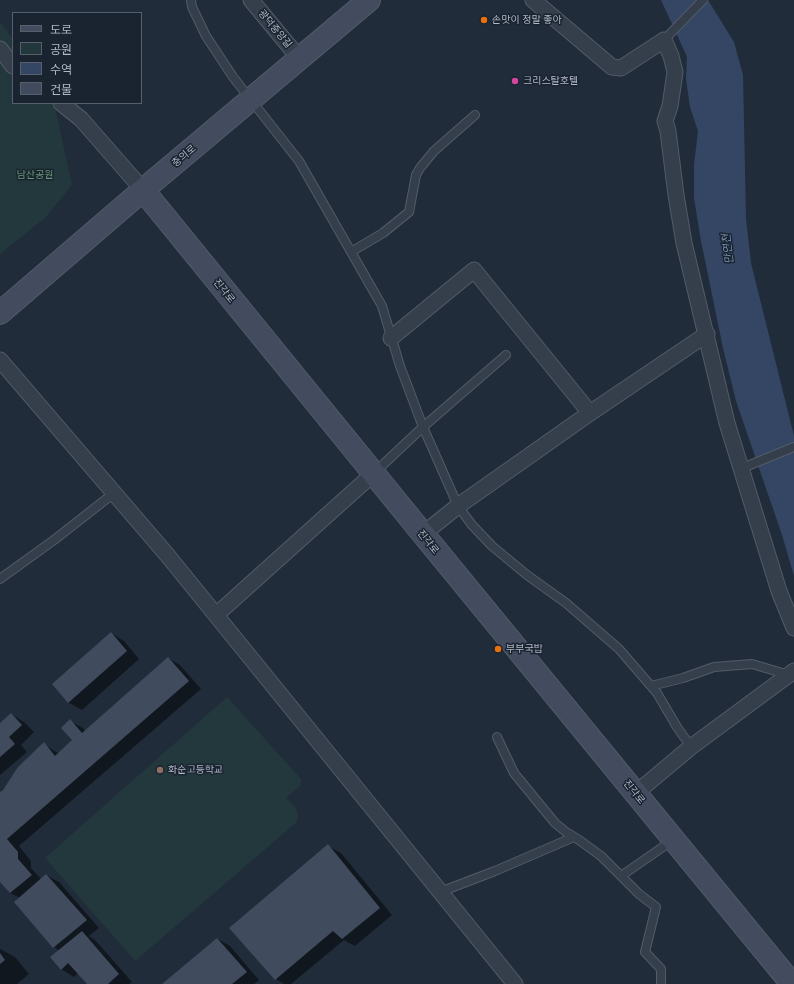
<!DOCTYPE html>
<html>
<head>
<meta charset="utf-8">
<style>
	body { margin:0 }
	#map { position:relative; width:794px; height:984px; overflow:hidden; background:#212c3b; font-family:Mulish,"Noto Sans KR",sans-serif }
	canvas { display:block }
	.legend { position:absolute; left:12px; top:12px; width:130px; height:92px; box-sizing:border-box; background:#1a2330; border:1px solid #565f6c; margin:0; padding:5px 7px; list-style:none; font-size:12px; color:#b0b8c7 }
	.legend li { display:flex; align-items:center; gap:8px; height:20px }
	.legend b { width:20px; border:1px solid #565f6c }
</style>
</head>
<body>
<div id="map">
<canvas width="794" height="984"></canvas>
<ul class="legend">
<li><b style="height:5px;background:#434c5e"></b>도로</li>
<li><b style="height:11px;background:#23383c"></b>공원</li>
<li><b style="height:11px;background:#344663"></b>수역</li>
<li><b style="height:11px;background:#404b5d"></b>건물</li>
</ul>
</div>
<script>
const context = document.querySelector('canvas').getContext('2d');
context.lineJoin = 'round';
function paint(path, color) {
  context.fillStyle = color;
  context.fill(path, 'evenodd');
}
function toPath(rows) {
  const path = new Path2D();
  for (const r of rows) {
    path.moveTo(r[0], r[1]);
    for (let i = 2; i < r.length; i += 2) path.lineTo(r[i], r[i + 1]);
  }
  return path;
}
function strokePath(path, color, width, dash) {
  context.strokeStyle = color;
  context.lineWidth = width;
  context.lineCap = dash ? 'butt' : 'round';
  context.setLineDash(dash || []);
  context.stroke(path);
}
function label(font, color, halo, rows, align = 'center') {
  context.font = font + ' Mulish,"Noto Sans KR",sans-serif';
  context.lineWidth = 3;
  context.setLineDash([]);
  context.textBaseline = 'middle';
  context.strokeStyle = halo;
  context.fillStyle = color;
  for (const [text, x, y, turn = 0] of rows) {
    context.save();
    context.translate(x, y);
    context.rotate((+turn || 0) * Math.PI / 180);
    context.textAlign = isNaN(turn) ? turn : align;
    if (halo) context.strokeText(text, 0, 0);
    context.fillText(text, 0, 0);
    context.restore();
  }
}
const green = toPath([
	[0,22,13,39,13,103,54,103,72,185,45,218,0,254],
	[227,697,301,779,301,785,286,798,294,806,298,814,297,822,135,961,45,858]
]);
const water = toPath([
	[661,0,708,0,734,42,743,75,746,219,751,263,794,436,794,576,782,535,736,401,723,348,701,241,694,198,694,165,698,131,690,107,686,79,687,57]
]);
const shadow = toPath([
	[111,633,124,641,139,659,82,710,69,703,54,684],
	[168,658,180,665,201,689,19,846,31,861,31,868,41,879,46,875,59,882,99,928,89,936,95,940,132,982,129,984,88,984,78,973,74,977,61,969,60,951,54,947,16,903,20,898,10,893,0,880,0,793,44,744,59,754,74,740,70,721,83,728,85,731],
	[11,714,24,722,34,732,21,745,27,752,0,775,0,724],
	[328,846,341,853,392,915,355,946,344,940,291,984,284,984,276,979],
	[218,939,230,946,259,980,254,984,164,984],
	[0,949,15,957,29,974,17,984,0,984]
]);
const building = toPath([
	[111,632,127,651,68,703,52,684],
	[168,657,189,681,7,839,18,852,18,859,32,875,10,893,0,882,0,792,3,790,18,767,44,742,55,756,72,740,61,728,70,719,82,733],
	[11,713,22,725,9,737,15,744,0,757,0,723],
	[328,844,380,908,342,939,333,931,275,980,229,928],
	[46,874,87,920,53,948,14,902],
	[82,931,119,974,108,984,87,984,68,963,61,970,50,957],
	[217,938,247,972,232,984,162,984],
	[0,953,5,960,0,964]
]);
const lane = toPath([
	[191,0,192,7,206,36,233,77,299,161,382,306,400,366,423,427,374,473],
	[664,40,703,0],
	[351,252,383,233,409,212,416,175,420,168,434,151,475,115],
	[506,355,423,427,458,506,472,525,492,546,527,575,566,603,619,649,657,693,677,727,691,747],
	[740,469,794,447],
	[0,579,54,540,114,493],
	[651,686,683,678,714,667,752,664,789,675],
	[497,737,514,773,555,823,566,832,579,840,601,856,639,894,656,907,645,952,661,969,661,984],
	[621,876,673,840],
	[440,892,495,871,574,837]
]);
const street = toPath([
	[251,0,299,58],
	[533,0,612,67,621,68,664,40,671,56,675,72,673,86,670,106,665,121,668,131,676,195,684,243,727,423,779,591,794,628],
	[0,49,13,66],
	[61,103,81,119,143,190],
	[391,338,474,270,590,413],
	[0,360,168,556,515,984],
	[423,534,458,506,590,413,707,334],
	[216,615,373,474],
	[636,793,691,747,794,671]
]);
const secondary = toPath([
	[143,190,423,534,792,984],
	[0,313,143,190,369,0]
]);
const markers = [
	[484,20,4,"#e8710a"],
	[515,81,4,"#d1479c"],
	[498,649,4,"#e8710a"],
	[160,770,4,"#8d6e63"]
];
const poiNames = [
	["손맛이 정말 좋아",492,20],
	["크리스탈호텔",523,81],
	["부부국밥",506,649],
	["화순고등학교",168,770]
];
const streetNames = [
	["광덕중앙길",275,29,50],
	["충의로",184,156,-40],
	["진각로",224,291,51],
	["진각로",428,542,51],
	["진각로",634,792,51]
];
const parkNames = [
	["남산공원",35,175]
];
const waterNames = [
	["만연천",728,249,-97]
];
paint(green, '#23383c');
paint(water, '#344663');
paint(shadow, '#0007');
paint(building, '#404b5d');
strokePath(lane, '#535b69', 10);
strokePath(street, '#535b69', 17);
strokePath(secondary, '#535b69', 24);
strokePath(lane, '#353e4b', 8);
strokePath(street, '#353e4b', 15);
strokePath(secondary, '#434c5e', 22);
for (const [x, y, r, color] of markers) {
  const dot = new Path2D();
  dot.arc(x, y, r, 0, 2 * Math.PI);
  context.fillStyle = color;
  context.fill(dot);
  strokePath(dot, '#1a2330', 1.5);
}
label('10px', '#b0b8c7', '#1a2330', poiNames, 'left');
label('10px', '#b0b8c7', '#1a2330', streetNames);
label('10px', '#669973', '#1a2330', parkNames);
label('italic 11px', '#778eb0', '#1a2330', waterNames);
</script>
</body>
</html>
